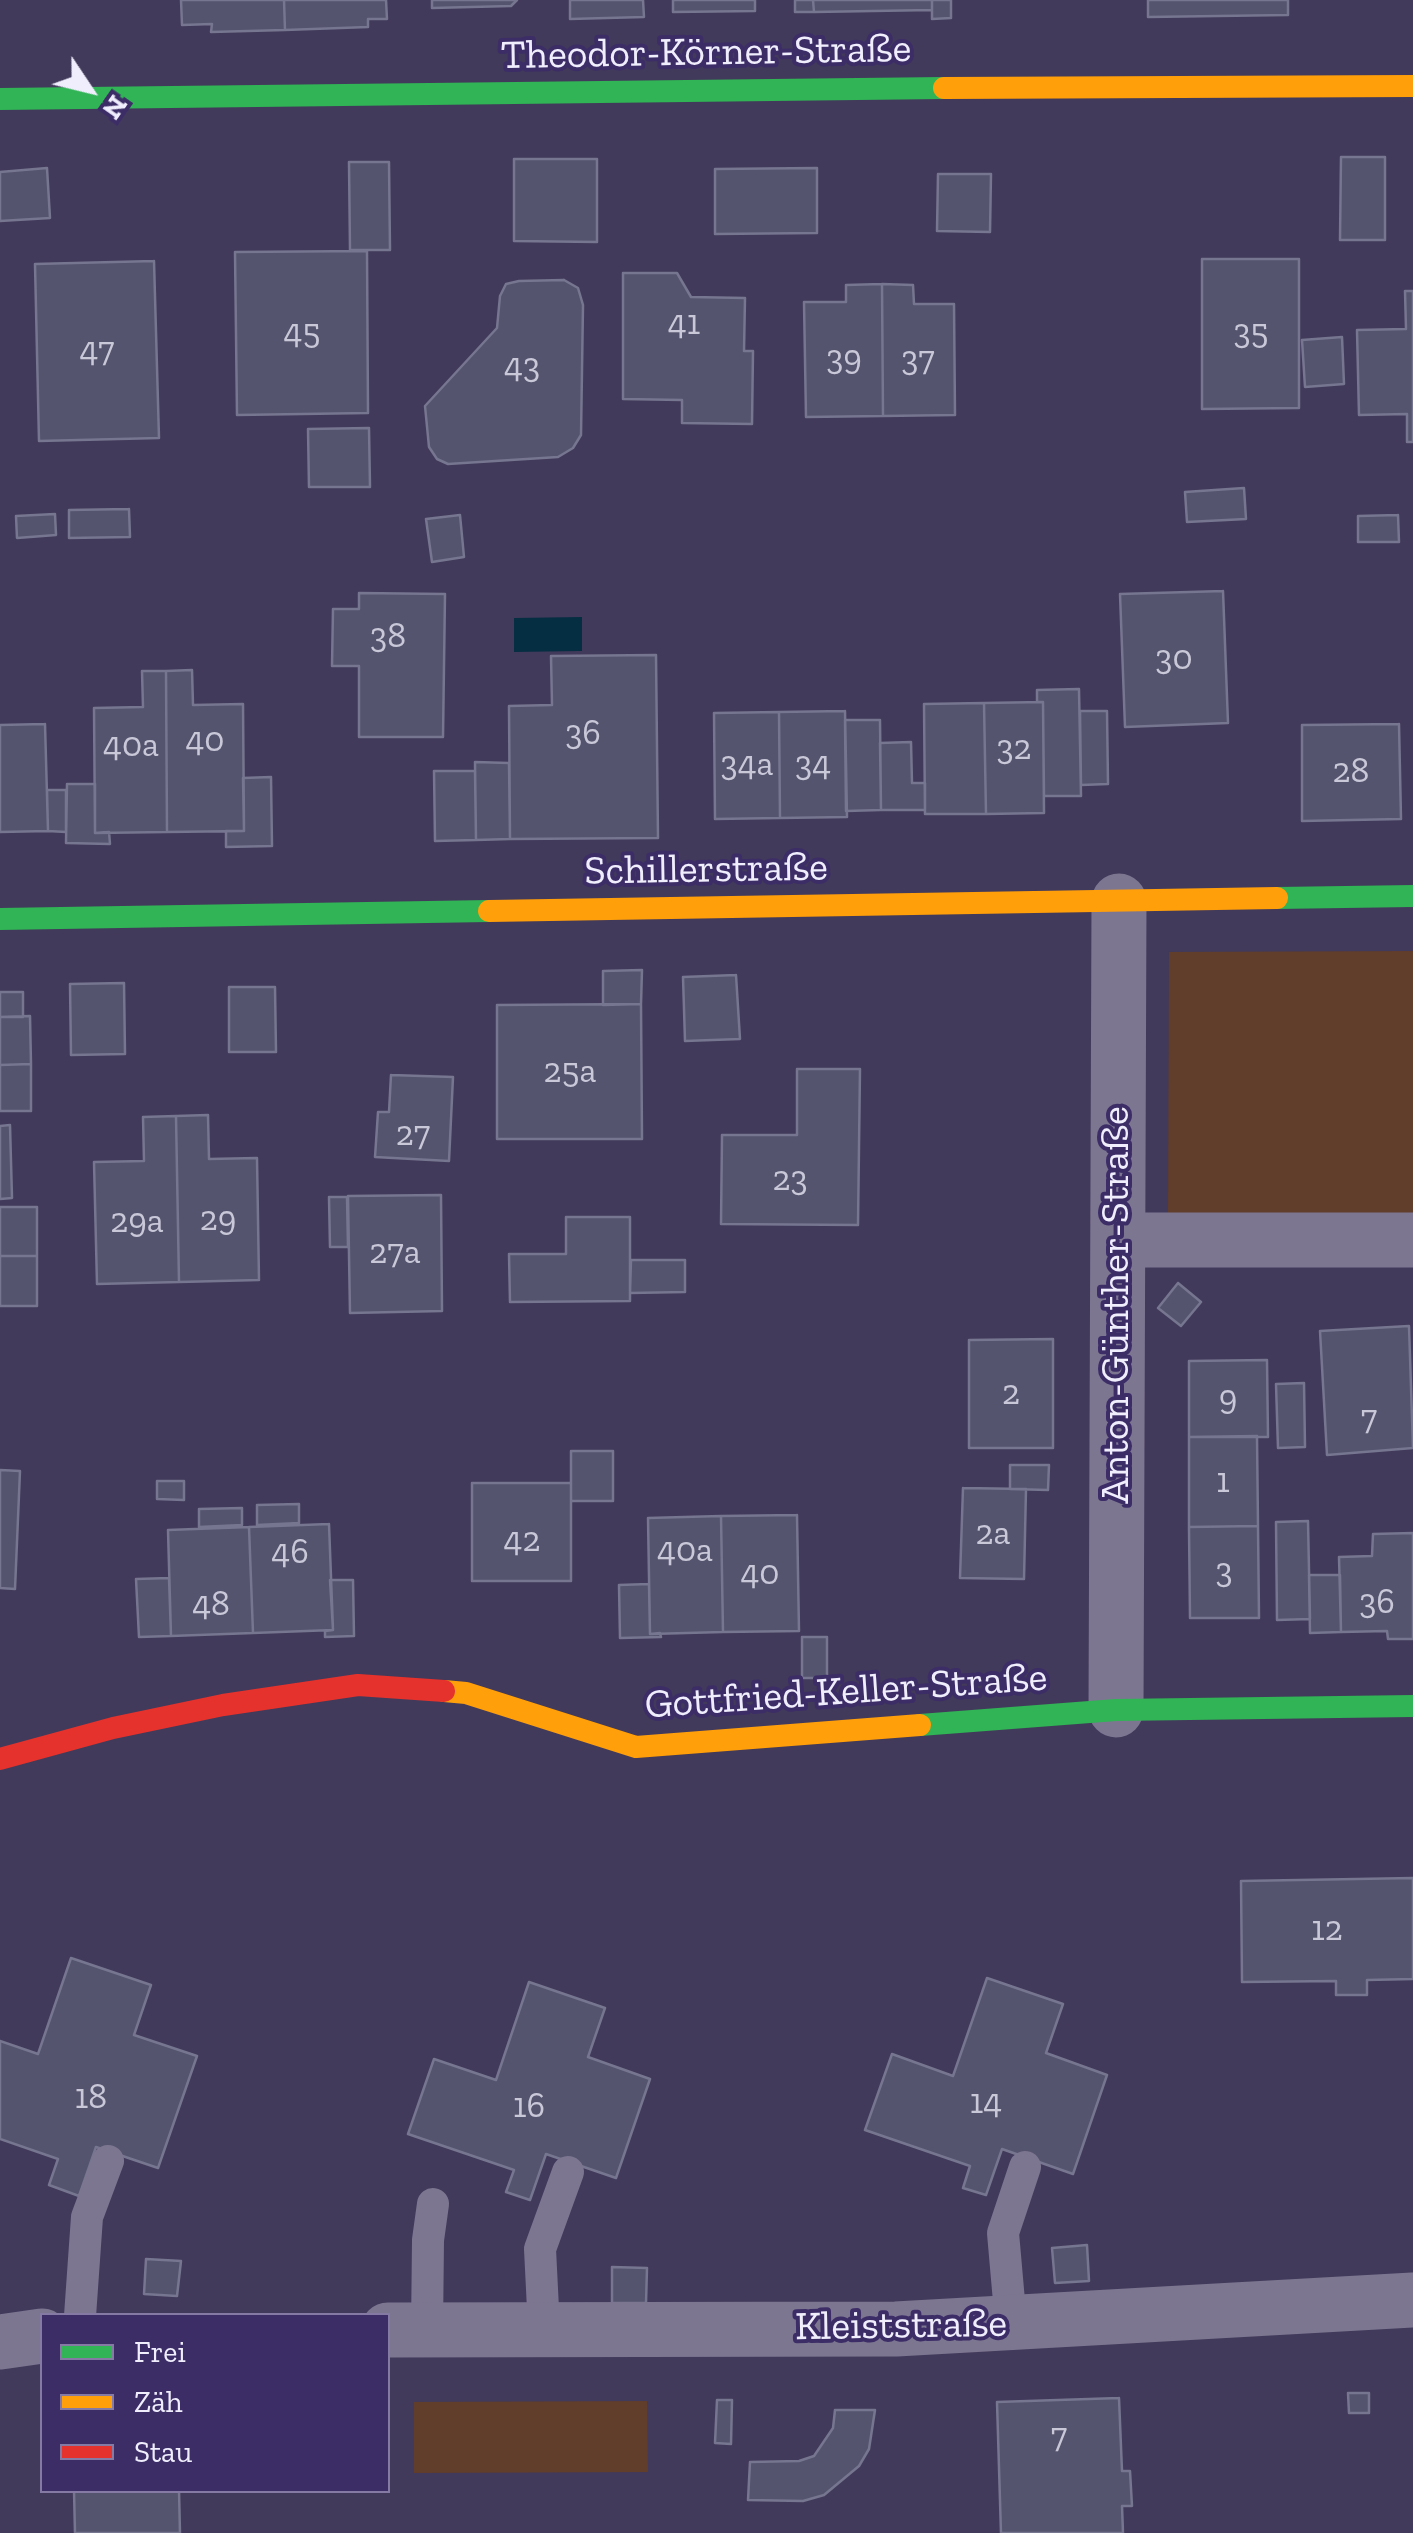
<!DOCTYPE html>
<html>
<head>
<meta charset="utf-8">
<style>
	body { margin:0 }
	#map { position:relative; width:1413px; height:2533px; overflow:hidden; background:#423a5a; font-family:"Zilla Slab",serif }
	canvas { display:block }
	.legend { position:absolute; left:40px; top:2313px; width:350px; height:180px; box-sizing:border-box; background:#3c2d67; border:2px solid #847aa3; margin:0; padding:12px 18px; list-style:none; font-size:30px; color:#f0eefd }
	.legend li { display:flex; align-items:center; gap:20px; height:50px }
	.legend b { width:50px; border:2px solid #847aa3 }
	.north { position:absolute; left:40px; top:40px; width:100px; height:100px; -webkit-text-stroke:8px #3c2d67; paint-order:stroke; rotate:125deg; font-size:28px; font-weight:700; line-height:40px; text-align:center; color:#f0eefd }
	.north::after { content:''; display:block; margin:auto; width:35px; height:45px; background:#f0eefd; clip-path:polygon(50% 0,100% 100%,50% 72%,0 100%) }
</style>
</head>
<body>
<div id="map">
<canvas width="1413" height="2533"></canvas>
<ul class="legend">
<li><b style="height:12px;background:#30b455"></b>Frei</li>
<li><b style="height:12px;background:#ff9f0a"></b>Zäh</li>
<li><b style="height:12px;background:#e5322d"></b>Stau</li>
</ul>
<div class="north">N</div>
</div>
<script>
const context = document.querySelector('canvas').getContext('2d');
context.lineJoin = 'round';
function paint(path, color) {
  context.fillStyle = color;
  context.fill(path, 'evenodd');
}
function toPath(rows) {
  const path = new Path2D();
  for (const r of rows) {
    path.moveTo(r[0], r[1]);
    for (let i = 2; i < r.length; i += 2) path.lineTo(r[i], r[i + 1]);
  }
  return path;
}
function strokePath(path, color, width, dash) {
  context.strokeStyle = color;
  context.lineWidth = width;
  context.lineCap = dash ? 'butt' : 'round';
  context.setLineDash(dash || []);
  context.stroke(path);
}
function label(font, color, halo, rows, align = 'center') {
  context.font = font + ' "Zilla Slab",serif';
  context.lineWidth = 8;
  context.setLineDash([]);
  context.textBaseline = 'middle';
  context.strokeStyle = halo;
  context.fillStyle = color;
  for (const [text, x, y, turn = 0] of rows) {
    context.save();
    context.translate(x, y);
    context.rotate((+turn || 0) * Math.PI / 180);
    context.textAlign = isNaN(turn) ? turn : align;
    if (halo) context.strokeText(text, 0, 0);
    context.fillText(text, 0, 0);
    context.restore();
  }
}
const green = toPath([
	[1413,951,1413,1215,1168,1213,1169,952],
	[647,2401,648,2472,414,2473,414,2402]
]);
const water = toPath([
	[582,617,582,651,514,652,514,618]
]);
const building = toPath([
	[181,0,284,0,285,30,211,32,212,24,182,25,181,0],
	[284,0,386,0,387,19,368,19,368,27,285,30,284,0],
	[432,0,517,0,511,6,432,8,432,0],
	[570,0,643,0,644,17,570,19,570,0],
	[673,0,755,0,755,11,673,12,673,0],
	[795,0,813,0,814,12,795,12,795,0],
	[813,0,932,0,932,10,814,12,813,0],
	[932,0,951,0,951,18,932,19,932,0],
	[1148,0,1288,0,1288,15,1148,17,1148,0],
	[1341,157,1385,157,1385,240,1340,240,1341,157],
	[514,159,597,159,597,242,514,241,514,159],
	[349,162,389,162,390,250,350,250,349,162],
	[47,168,50,218,0,221,0,172,47,168],
	[817,168,817,233,715,234,715,169,817,168],
	[938,174,991,174,990,232,937,231,938,174],
	[367,251,368,413,237,415,235,252,367,251],
	[1202,259,1299,259,1299,408,1202,409,1202,259],
	[154,261,159,438,39,441,35,264,154,261],
	[623,273,677,273,691,297,745,298,744,351,753,351,752,424,682,423,682,400,623,399,623,273],
	[564,280,578,288,583,305,581,435,573,448,558,457,448,464,437,459,429,447,425,406,497,328,500,296,506,284,519,281,564,280],
	[882,284,883,416,806,417,804,302,846,302,846,285,882,284],
	[882,284,913,285,914,304,954,304,955,415,883,416,882,284],
	[1405,291,1413,291,1413,442,1407,442,1407,414,1359,415,1357,330,1406,329,1405,291],
	[1342,337,1344,384,1305,387,1302,340,1342,337],
	[369,428,370,487,309,487,308,429,369,428],
	[1244,488,1246,519,1187,522,1185,492,1244,488],
	[129,509,130,537,69,538,69,510,129,509],
	[55,514,56,535,17,538,16,516,55,514],
	[460,515,464,557,432,562,426,519,460,515],
	[1398,515,1399,542,1358,542,1358,516,1398,515],
	[1223,591,1228,723,1125,727,1120,594,1223,591],
	[359,593,445,594,443,737,359,737,359,666,332,666,333,609,359,609,359,593],
	[656,655,658,838,510,839,509,706,552,705,551,656,656,655],
	[192,670,193,705,243,704,244,831,167,832,166,671,192,670],
	[142,671,166,671,167,832,95,833,94,708,143,707,142,671],
	[1079,689,1081,796,1044,796,1043,702,1037,702,1037,690,1079,689],
	[1043,702,1044,813,986,814,984,703,1043,702],
	[984,703,986,814,925,814,924,704,984,703],
	[845,711,847,817,780,818,779,712,845,711],
	[1080,711,1107,711,1108,784,1081,785,1080,711],
	[779,712,780,818,715,819,714,713,779,712],
	[845,720,880,720,881,810,846,811,845,720],
	[45,724,48,831,0,832,0,725,45,724],
	[1399,724,1401,819,1302,821,1302,725,1399,724],
	[911,742,912,783,925,783,925,810,881,810,880,743,911,742],
	[475,762,509,763,510,839,476,840,475,762],
	[434,771,475,771,476,840,435,841,434,771],
	[271,777,272,846,226,847,226,831,244,831,243,778,271,777],
	[67,784,95,784,95,833,109,832,110,844,66,843,67,784],
	[47,790,66,790,66,832,48,831,47,790],
	[642,970,641,1004,603,1005,603,971,642,970],
	[736,975,740,1039,685,1041,683,977,736,975],
	[124,983,125,1054,71,1055,70,984,124,983],
	[229,987,275,987,276,1052,229,1052,229,987],
	[0,992,23,992,23,1017,0,1017,0,992],
	[641,1004,642,1139,497,1139,497,1005,641,1004],
	[30,1016,31,1064,0,1065,0,1017,30,1016],
	[31,1064,31,1111,0,1111,0,1065,31,1064],
	[797,1069,860,1069,858,1225,721,1224,722,1135,797,1135,797,1069],
	[391,1075,453,1077,449,1161,375,1157,378,1112,389,1112,391,1075],
	[208,1115,209,1159,257,1158,259,1280,179,1282,176,1116,208,1115],
	[176,1116,179,1282,97,1284,94,1162,144,1161,143,1117,176,1116],
	[10,1125,12,1198,0,1199,0,1126,10,1125],
	[441,1195,442,1311,350,1313,348,1196,441,1195],
	[329,1197,347,1197,348,1247,330,1247,329,1197],
	[0,1207,37,1207,37,1256,0,1256,0,1207],
	[566,1217,630,1217,630,1301,510,1302,509,1254,566,1254,566,1217],
	[0,1256,37,1256,37,1306,0,1306,0,1256],
	[631,1260,685,1260,685,1292,630,1293,631,1260],
	[1178,1283,1201,1302,1181,1326,1158,1308,1178,1283],
	[1409,1326,1413,1448,1327,1455,1320,1331,1409,1326],
	[1053,1339,1053,1448,969,1448,969,1340,1053,1339],
	[1267,1360,1268,1437,1189,1437,1189,1361,1267,1360],
	[1304,1383,1305,1447,1278,1448,1276,1384,1304,1383],
	[1257,1436,1258,1526,1189,1527,1189,1437,1257,1436],
	[571,1451,613,1451,613,1501,571,1501,571,1451],
	[1010,1465,1049,1465,1048,1490,1010,1489,1010,1465],
	[0,1470,20,1471,15,1589,0,1588,0,1470],
	[157,1481,184,1481,184,1500,157,1499,157,1481],
	[472,1483,571,1483,571,1581,472,1581,472,1483],
	[963,1488,1026,1489,1024,1579,960,1578,963,1488],
	[299,1504,299,1523,257,1525,257,1505,299,1504],
	[242,1508,242,1525,199,1527,199,1509,242,1508],
	[797,1515,799,1631,723,1632,721,1516,797,1515],
	[721,1516,723,1632,650,1634,648,1518,721,1516],
	[1308,1521,1310,1619,1277,1620,1276,1522,1308,1521],
	[329,1524,333,1630,253,1633,249,1527,329,1524],
	[1258,1526,1259,1618,1190,1618,1189,1527,1258,1526],
	[249,1527,253,1633,171,1636,168,1530,249,1527],
	[1413,1533,1413,1639,1388,1639,1387,1631,1341,1632,1339,1557,1372,1556,1373,1534,1413,1533],
	[1309,1575,1340,1575,1341,1632,1310,1633,1309,1575],
	[169,1578,171,1636,139,1637,136,1579,169,1578],
	[330,1580,353,1580,354,1636,325,1637,325,1631,333,1630,330,1580],
	[649,1584,650,1634,660,1633,661,1637,620,1638,619,1585,649,1584],
	[802,1637,827,1637,827,1678,802,1678,802,1637],
	[1413,1878,1413,1979,1367,1980,1367,1995,1336,1995,1336,1981,1242,1982,1241,1881,1413,1878],
	[71,1958,151,1985,134,2035,197,2056,158,2168,96,2147,79,2196,49,2185,58,2159,0,2139,0,2041,38,2054,71,1958],
	[987,1978,1063,2004,1046,2053,1107,2075,1073,2174,1002,2149,986,2195,963,2188,970,2166,865,2130,892,2054,953,2076,987,1978],
	[529,1982,605,2008,588,2057,650,2079,616,2178,546,2154,530,2200,506,2192,514,2170,408,2134,434,2059,496,2080,529,1982],
	[1087,2245,1089,2281,1055,2283,1052,2248,1087,2245],
	[146,2259,181,2261,177,2296,144,2294,146,2259],
	[612,2267,647,2268,646,2303,612,2303,612,2267],
	[1348,2393,1369,2393,1369,2413,1349,2413,1348,2393],
	[1119,2398,1122,2471,1130,2471,1132,2506,1122,2506,1123,2533,1001,2533,997,2402,1119,2398],
	[717,2400,732,2400,731,2444,715,2443,717,2400],
	[835,2410,875,2410,869,2449,859,2466,824,2495,803,2501,748,2500,750,2462,799,2461,814,2456,833,2428,835,2410],
	[74,2490,179,2490,180,2533,75,2533,74,2490]
]);
const lane = toPath([
	[80,2316,87,2217,108,2161],
	[1011,2324,1003,2233,1025,2167],
	[544,2329,540,2249,568,2172],
	[427,2330,428,2240,433,2204]
]);
const street = toPath([
	[1118,1240,1413,1240],
	[1116,1710,1119,901],
	[388,2330,896,2329,1413,2300],
	[0,2342,42,2336]
]);
const fast = toPath([
	[0,99,944,88],
	[1277,898,1413,896],
	[0,919,489,911],
	[920,1725,1116,1710,1413,1706]
]);
const slow = toPath([
	[944,88,1413,86],
	[489,911,1277,898],
	[444,1691,466,1693,636,1747,920,1725]
]);
const jam = toPath([
	[0,1759,113,1728,223,1705,358,1685,444,1691]
]);
const numberNames = [
	["41",684,324],
	["45",302,333],
	["35",1251,333],
	["47",97,351],
	["39",844,359],
	["37",918,360],
	["43",522,367],
	["38",388,637],
	["30",1174,659],
	["36",583,734],
	["40",205,741],
	["40a",131,746],
	["32",1014,749],
	["34a",747,765],
	["34",813,765],
	["28",1351,772],
	["25a",570,1072],
	["27",413,1135],
	["23",790,1180],
	["29",218,1220],
	["29a",137,1222],
	["27a",395,1253],
	["2",1011,1394],
	["9",1228,1399],
	["7",1369,1419],
	["1",1223,1482],
	["2a",993,1534],
	["42",522,1541],
	["40a",685,1551],
	["46",290,1553],
	["3",1224,1572],
	["40",760,1574],
	["36",1377,1603],
	["48",211,1605],
	["12",1327,1930],
	["18",91,2098],
	["14",986,2103],
	["16",529,2107],
	["7",1059,2437]
];
const streetNames = [
	["Theodor-Körner-Straße",706,53,-1],
	["Schillerstraße",706,870,-1],
	["Anton-Günther-Straße",1117,1305,-90],
	["Gottfried-Keller-Straße",846,1692,-4],
	["Kleiststraße",901,2326,-1]
];
paint(green, '#613d2c');
paint(water, '#062e43');
paint(building, '#55546e');
strokePath(building, '#767690', 2.5);
strokePath(lane, '#7d7691', 32);
strokePath(street, '#7d7691', 55);
strokePath(fast, '#30b455', 22);
strokePath(slow, '#ff9f0a', 22);
strokePath(jam, '#e5322d', 22);
label('35px', '#c9c8d9', null, numberNames);
label('40px', '#f0eefd', '#3c2d67', streetNames);
</script>
</body>
</html>
